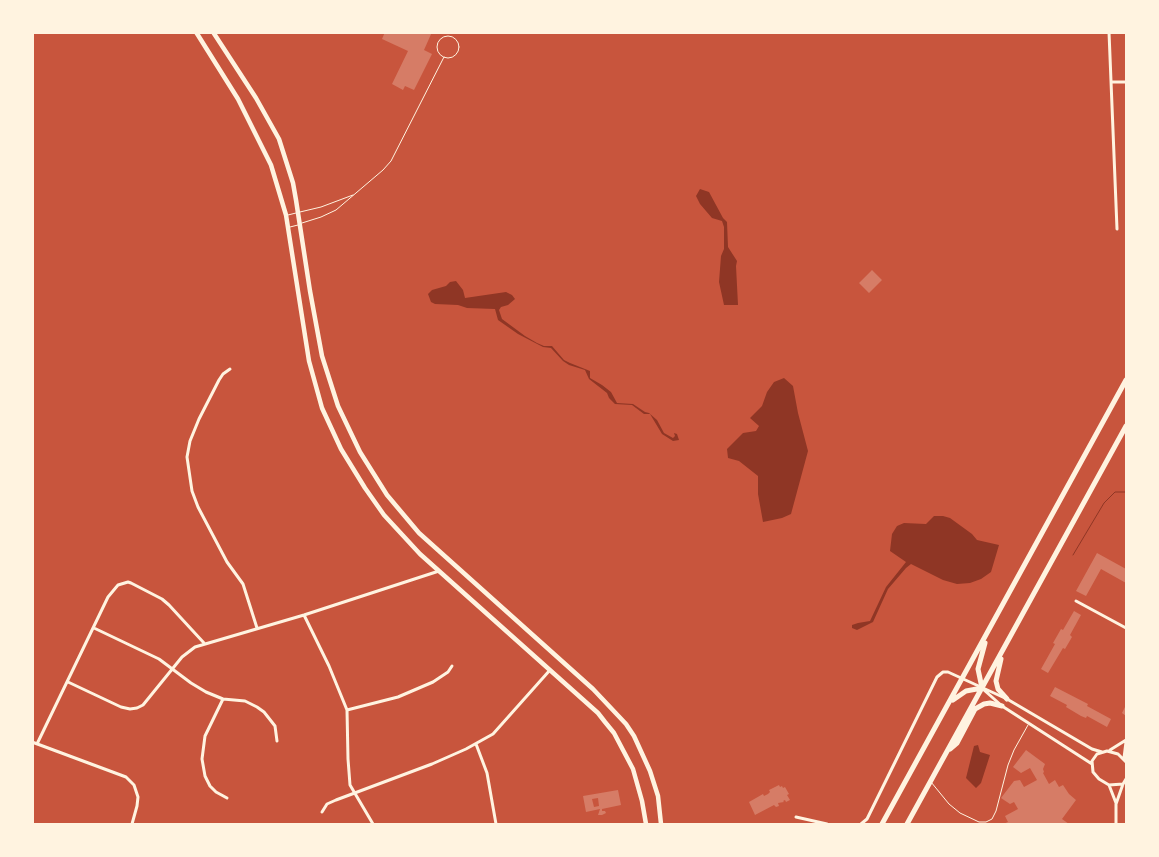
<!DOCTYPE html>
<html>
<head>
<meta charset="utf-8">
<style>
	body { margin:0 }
	#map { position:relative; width:1159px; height:857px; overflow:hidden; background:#c8553d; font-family:Raleway,sans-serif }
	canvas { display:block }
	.frame { position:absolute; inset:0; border:34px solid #fff3e0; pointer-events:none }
</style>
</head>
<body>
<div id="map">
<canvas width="1159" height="857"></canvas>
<div class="frame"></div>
</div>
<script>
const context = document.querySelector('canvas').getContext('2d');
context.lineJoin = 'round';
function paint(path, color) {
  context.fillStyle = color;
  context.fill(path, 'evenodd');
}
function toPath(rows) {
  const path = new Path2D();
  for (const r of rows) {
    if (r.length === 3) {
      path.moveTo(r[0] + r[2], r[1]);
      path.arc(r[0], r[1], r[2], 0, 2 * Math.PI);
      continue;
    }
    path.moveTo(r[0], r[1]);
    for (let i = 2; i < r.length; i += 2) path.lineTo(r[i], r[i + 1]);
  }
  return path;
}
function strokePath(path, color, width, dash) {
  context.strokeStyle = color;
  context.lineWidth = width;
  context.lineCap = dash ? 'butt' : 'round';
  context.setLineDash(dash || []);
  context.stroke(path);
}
const water = toPath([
	[700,189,709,192,723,218,727,222,728,247,737,261,736,266,738,305,724,305,719,282,721,256,724,249,724,227,722,221,712,218,700,204,696,196],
	[456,281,463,290,465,298,506,292,512,295,515,299,508,305,501,307,499,310,502,319,525,336,537,343,544,346,552,346,564,360,570,363,590,371,590,378,602,385,611,392,617,403,633,404,645,412,649,413,657,420,664,433,673,438,675,436,674,433,677,434,679,440,673,441,662,434,650,414,644,414,632,405,615,404,609,398,607,393,589,379,585,370,569,365,563,361,551,348,543,347,518,334,498,320,495,309,467,308,458,305,435,304,431,302,428,294,432,290,446,286,450,282],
	[784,378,793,386,798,413,808,451,791,514,782,518,763,522,758,494,758,476,739,461,728,458,727,449,743,433,756,431,759,426,750,418,762,406,767,392,774,382],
	[934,516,943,516,950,518,972,534,977,540,999,545,991,572,981,579,970,583,957,584,943,580,911,564,906,568,888,589,873,622,857,630,852,628,852,625,858,623,870,621,886,587,906,562,890,551,892,534,897,526,904,523,926,524],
	[978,745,980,752,990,755,981,783,976,788,966,778,974,746]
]);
const stream = toPath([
	[1073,555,1104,503,1115,492,1126,492]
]);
const building = toPath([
	[385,32,432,32,424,50,432,54,414,90,405,86,403,90,392,84,408,51,382,39],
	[872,270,882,280,869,293,859,283],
	[1097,553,1126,569,1126,583,1101,569,1086,596,1076,591],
	[1074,611,1081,615,1070,635,1072,637,1065,649,1063,648,1048,673,1041,669,1055,644,1053,643,1061,629,1063,630],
	[1055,687,1088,704,1087,706,1111,719,1107,727,1087,716,1086,718,1081,716,1066,707,1067,705,1050,696],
	[1126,705,1126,716,1122,713],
	[1026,750,1045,764,1043,769,1044,772,1043,773,1049,784,1055,780,1059,787,1063,785,1069,794,1076,800,1062,819,1069,824,1003,824,1008,822,1005,816,1018,809,1014,802,1010,804,1001,798,1014,781,1020,780,1024,787,1037,780,1030,768,1021,773,1013,767],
	[779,785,780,787,782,786,783,788,785,787,789,794,787,795,790,800,786,802,785,800,783,801,784,802,778,803,779,806,776,807,774,805,755,815,749,802,763,794,764,796,768,794,770,792,769,790],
	[618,790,621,805,602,809,602,811,605,811,606,813,602,815,598,815,600,809,586,812,583,796],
	[598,798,599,806,594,807,592,799]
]);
const service = toPath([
	[448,47,11],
	[300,212,321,207,353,195],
	[288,215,296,213],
	[302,223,321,217,336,210,383,170,391,161,444,57],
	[290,227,298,225],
	[931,782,949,804,960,813,979,822,986,822,992,819,996,811,1008,765,1014,750,1028,725]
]);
const minor = toPath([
	[1109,32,1117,229],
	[1111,82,1126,82],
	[230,369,223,374,219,380,199,419,190,441,187,457,192,491,198,507,227,562,243,584,257,628],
	[1076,601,1126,628],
	[304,615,329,666,347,710,348,759,350,785,373,824],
	[94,628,159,659,191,683,206,692,223,699,245,701,257,707,264,712,275,726,277,741],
	[68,682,121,707,130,709,137,708,143,705,182,657,195,647,304,615,439,571],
	[984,690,1002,706,1092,764],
	[223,699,205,736,202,759,205,776,210,786,216,792,227,798],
	[347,710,398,697,433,682,448,672,452,666],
	[32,742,126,777,134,785,138,797,137,806,132,824],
	[37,744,108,597,118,585,128,582,131,583,162,599,169,605,204,643],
	[476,744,487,773,496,824],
	[1110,750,1126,740],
	[1124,758,1126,742],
	[1123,784,1109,785,1099,779,1093,772,1092,761,1097,754,1107,751,1118,754,1126,762],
	[1109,785,1116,803],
	[322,812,327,804,336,800,432,764,466,749,493,734,550,670],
	[796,817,827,824],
	[861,824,867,819,937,677,943,672,948,672,1007,699,1092,749,1102,752],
	[1116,824,1116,804,1123,784,1126,779]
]);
const secondary = toPath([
	[196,32,238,99,271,165,286,215,309,361,322,408,341,449,365,488,384,515,420,554,598,713,605,722,614,733,633,769,642,801,646,824],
	[213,32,256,98,279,139,293,183,296,200,310,291,322,356,338,406,360,452,387,495,419,533,593,689,626,724,634,736,650,771,658,796,661,824]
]);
const primary = toPath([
	[1001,659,996,681,998,689,1007,699],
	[982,688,978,669,985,643],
	[953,700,966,691,982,688],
	[950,749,957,743,975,709,984,704,990,703,1002,706],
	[882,824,1126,380],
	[907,824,1126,426]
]);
paint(water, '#8f3625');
strokePath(stream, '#8f3625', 1);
paint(building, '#d67c66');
strokePath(service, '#fff3e0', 1);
strokePath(minor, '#fff3e0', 3);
strokePath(secondary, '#fff3e0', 4.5);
strokePath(primary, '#fff3e0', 5);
</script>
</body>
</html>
